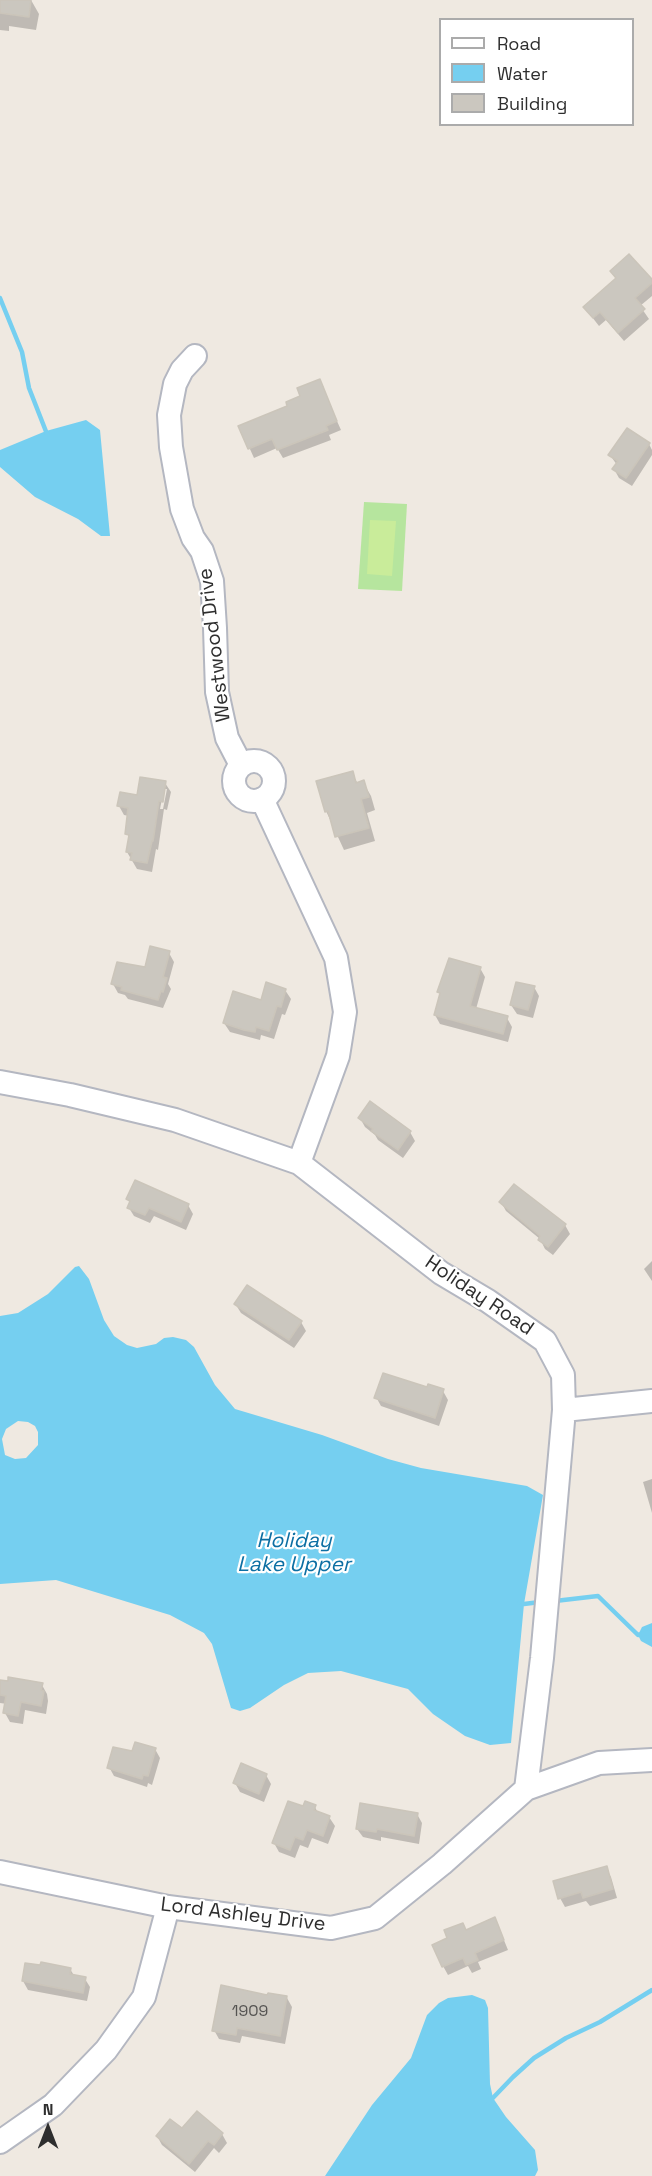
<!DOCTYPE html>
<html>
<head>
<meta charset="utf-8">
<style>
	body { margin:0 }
	#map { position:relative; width:652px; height:2176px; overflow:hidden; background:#efe9e1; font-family:"Space Grotesk",sans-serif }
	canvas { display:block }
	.legend { position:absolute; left:439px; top:18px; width:195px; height:108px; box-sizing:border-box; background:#fff; border:2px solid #ababab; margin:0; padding:8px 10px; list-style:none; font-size:18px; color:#2e2e2e }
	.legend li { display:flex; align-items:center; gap:12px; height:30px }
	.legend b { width:30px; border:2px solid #ababab }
	.north { position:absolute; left:18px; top:2098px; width:60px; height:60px; -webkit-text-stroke:4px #fff; paint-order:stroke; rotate:0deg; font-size:16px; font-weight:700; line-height:24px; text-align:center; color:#2e2e2e }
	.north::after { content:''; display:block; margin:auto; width:21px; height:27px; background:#2e2e2e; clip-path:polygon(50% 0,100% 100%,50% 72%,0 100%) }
</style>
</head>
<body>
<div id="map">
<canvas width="652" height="2176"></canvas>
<ul class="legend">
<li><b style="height:8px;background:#fff"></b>Road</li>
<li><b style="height:16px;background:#75cff0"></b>Water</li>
<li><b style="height:16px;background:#cbc7bf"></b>Building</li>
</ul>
<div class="north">N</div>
</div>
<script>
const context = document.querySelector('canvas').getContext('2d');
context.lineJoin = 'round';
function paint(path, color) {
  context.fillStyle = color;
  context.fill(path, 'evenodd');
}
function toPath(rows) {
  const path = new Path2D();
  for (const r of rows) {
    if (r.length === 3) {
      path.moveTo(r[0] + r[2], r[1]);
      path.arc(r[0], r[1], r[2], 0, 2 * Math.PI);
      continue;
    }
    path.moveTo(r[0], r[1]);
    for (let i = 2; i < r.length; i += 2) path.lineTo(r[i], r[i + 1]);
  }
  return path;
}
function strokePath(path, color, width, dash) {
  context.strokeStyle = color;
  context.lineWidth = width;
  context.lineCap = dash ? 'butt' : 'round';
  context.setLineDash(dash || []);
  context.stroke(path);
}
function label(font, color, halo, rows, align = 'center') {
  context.font = font + ' "Space Grotesk",sans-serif';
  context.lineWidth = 4.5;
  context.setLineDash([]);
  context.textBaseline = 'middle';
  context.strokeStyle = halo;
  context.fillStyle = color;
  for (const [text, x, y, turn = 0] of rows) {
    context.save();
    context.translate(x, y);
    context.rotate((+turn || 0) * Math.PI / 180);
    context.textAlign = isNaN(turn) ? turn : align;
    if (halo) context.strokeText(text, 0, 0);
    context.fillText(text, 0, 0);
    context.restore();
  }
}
const green = toPath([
	[364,502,407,504,402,591,358,589]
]);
const pitch = toPath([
	[370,520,396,521,392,576,367,574]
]);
const water = toPath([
	[86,420,100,430,110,536,101,536,78,519,35,497,0,467,0,450,46,431],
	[79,1266,89,1279,104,1320,114,1336,127,1345,137,1348,156,1344,164,1338,173,1337,186,1340,194,1347,215,1385,235,1409,322,1435,388,1459,421,1468,527,1486,543,1495,524,1604,511,1743,490,1745,465,1736,433,1714,408,1689,341,1671,308,1673,284,1685,250,1708,240,1711,231,1708,212,1644,204,1633,170,1615,56,1580,0,1584,0,1316,18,1313,48,1294,75,1267],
	[18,1421,28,1422,35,1426,38,1432,38,1445,26,1458,15,1459,5,1455,2,1439,6,1429],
	[652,1623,652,1647,641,1641,638,1635,642,1627],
	[472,1995,485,2000,488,2008,490,2084,493,2098,506,2117,535,2150,538,2170,535,2176,325,2176,372,2105,411,2058,427,2015,439,2003,448,1998]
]);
const shadow = toPath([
	[0,0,31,0,39,14,36,30,9,26,9,31,0,30],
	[612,271,652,281,652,296,640,306,649,319,624,341,606,320,599,326,585,308,616,280],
	[319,381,341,430,329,435,331,440,283,458,277,448,254,458,240,427,289,407],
	[649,444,652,450,652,455,632,486,619,478,614,469,617,465,610,455],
	[352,773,358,784,363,782,371,796,375,810,367,813,375,841,344,850,326,811],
	[165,783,171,792,167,810,164,809,158,850,156,849,152,872,137,869,127,852,130,838,127,834,129,816,124,815,119,806],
	[164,789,167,789,163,809,160,809],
	[169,953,174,962,168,984,171,989,163,1008,128,999,125,995,118,993,113,984,146,969],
	[480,968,485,977,476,1009,507,1018,512,1027,508,1042,440,1024,435,1015,441,995,439,992],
	[534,987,539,996,533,1018,517,1014,511,1005],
	[285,990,291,999,285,1015,282,1014,274,1039,261,1035,260,1040,230,1032,224,1023],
	[371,1104,410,1132,415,1141,403,1158,378,1140,375,1135,365,1127,360,1118],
	[128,1199,188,1205,193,1214,186,1230,154,1216,150,1223,134,1216,129,1208,130,1204],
	[501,1202,565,1225,570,1234,553,1255,545,1249,540,1239,506,1211],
	[652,1261,652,1281,644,1269],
	[236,1305,301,1322,306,1331,294,1348,241,1313],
	[428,1389,443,1391,448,1400,439,1426,381,1406,376,1397],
	[652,1479,652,1513,643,1482],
	[0,1682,42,1685,47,1694,48,1701,46,1714,25,1710,23,1724,10,1722,5,1713,7,1704,0,1703],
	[155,1749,160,1758,152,1785,148,1783,147,1787,114,1776,109,1767,133,1753],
	[266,1775,271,1784,264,1802,240,1792,235,1783],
	[315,1807,318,1813,329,1817,335,1826,328,1844,312,1838,308,1848,300,1845,295,1858,279,1852,274,1843,304,1808],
	[417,1814,422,1823,419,1844,381,1837,381,1841,363,1837,357,1829],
	[606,1868,611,1877,617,1898,590,1906,586,1901,565,1907,560,1898],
	[499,1928,508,1950,478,1962,481,1969,472,1973,468,1966,448,1975,443,1966,466,1931],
	[70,1969,75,1977,85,1979,90,1987,87,2001,28,1990,23,1981],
	[242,1992,287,1998,292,2007,285,2044,242,2036,240,2043,219,2039,214,2030],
	[197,2113,222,2134,227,2143,219,2153,214,2148,195,2172,162,2145,157,2136,182,2130]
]);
const stream = toPath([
	[0,298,22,352,29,388,47,434],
	[555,1601,598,1596,638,1635,652,1632],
	[520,1602,524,1604,540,1602],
	[489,2102,513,2077,534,2058,566,2038,600,2022,652,1990]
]);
const building = toPath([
	[0,0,31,0,29,17,0,13,0,0],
	[629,254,652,279,652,283,635,298,645,309,618,333,600,312,593,318,583,307,616,278,610,271,629,254],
	[320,379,337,421,326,426,328,430,277,450,272,439,248,449,238,426,287,406,286,402,300,396,297,388,320,379],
	[627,428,650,443,626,478,612,469,618,461,608,455,627,428],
	[353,771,356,783,364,780,369,797,361,799,369,828,335,837,328,811,325,812,316,781,353,771],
	[140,777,166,781,163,802,159,801,153,841,152,841,147,863,130,860,132,853,126,852,129,835,125,834,128,808,117,806,120,792,137,795,140,777],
	[150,946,170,951,163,977,167,978,163,992,161,991,158,1000,121,990,122,987,111,984,117,962,145,967,150,946],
	[449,958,481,967,470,1006,508,1016,503,1034,434,1015,440,993,437,992,449,958],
	[266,982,286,989,281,1007,277,1006,269,1031,256,1027,255,1032,244,1030,223,1023,233,991,261,1000,266,982],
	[516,982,535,986,528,1010,510,1005,516,982],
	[370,1101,411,1131,398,1150,371,1131,373,1129,358,1118,370,1101],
	[135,1180,189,1204,181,1222,149,1208,145,1215,127,1208,130,1201,126,1199,135,1180],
	[514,1184,566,1224,548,1247,538,1240,540,1236,499,1202,514,1184],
	[247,1285,302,1321,289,1340,234,1304,247,1285],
	[383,1373,427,1387,428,1384,444,1389,435,1418,374,1398,383,1373],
	[8,1677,43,1683,41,1690,44,1691,41,1706,21,1702,18,1716,3,1713,6,1696,0,1695,0,1680,8,1681,8,1677],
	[135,1742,156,1748,148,1776,143,1775,142,1779,107,1768,113,1747,132,1751,135,1742],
	[241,1763,267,1774,259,1794,233,1783,241,1763],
	[288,1801,303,1806,305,1801,316,1805,314,1810,330,1816,323,1836,307,1830,303,1840,295,1837,290,1850,272,1843,288,1801],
	[360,1803,418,1813,414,1836,377,1829,376,1832,356,1829,360,1803],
	[607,1866,613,1889,583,1898,581,1892,558,1899,553,1881,607,1866],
	[495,1917,504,1940,475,1953,478,1960,466,1965,463,1958,442,1967,432,1945,447,1938,444,1930,463,1923,466,1930,495,1917],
	[41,1962,71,1968,70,1974,86,1977,83,1993,22,1981,25,1963,40,1965,41,1962],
	[221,1985,267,1995,268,1993,287,1996,280,2036,237,2028,236,2035,212,2031,221,1985],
	[197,2111,223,2133,214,2145,208,2141,189,2164,156,2136,170,2119,182,2128,197,2111]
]);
const minor = toPath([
	[195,356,182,370,175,384,169,415,171,447,182,509,193,538,202,551,212,581,215,628,217,692,227,738,241,765],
	[254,781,20],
	[262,799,336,958,345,1012,338,1056,299,1163],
	[0,1082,70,1095,175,1120,299,1163,441,1273,488,1301,545,1341,563,1375,564,1410,542,1658,526,1789],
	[564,1410,652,1401],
	[0,1872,168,1907,331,1928,375,1918,442,1864,526,1789,599,1763,652,1760],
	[0,2142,53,2105,106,2050,144,1997,168,1907]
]);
const numberNames = [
	["1909",250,2012]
];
const streetNames = [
	["Westwood Drive",215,645,-97],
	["Holiday Road",479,1296,34],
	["Lord Ashley Drive",243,1915,7]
];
const waterNames = [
	["Holiday",294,1541],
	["Lake Upper",294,1565]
];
paint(green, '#b6e59e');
paint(pitch, '#c9ec9a');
paint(water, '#75cff0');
paint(shadow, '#0003');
strokePath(stream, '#75cff0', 4.5);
paint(building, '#cbc7bf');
strokePath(building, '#cbc5ba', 1.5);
strokePath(minor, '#b4b7c1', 26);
strokePath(minor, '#fff', 22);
label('16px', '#555452', null, numberNames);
label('20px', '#2e2e2e', '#fff', streetNames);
label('italic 21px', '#0d6fa3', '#fff', waterNames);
</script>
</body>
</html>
